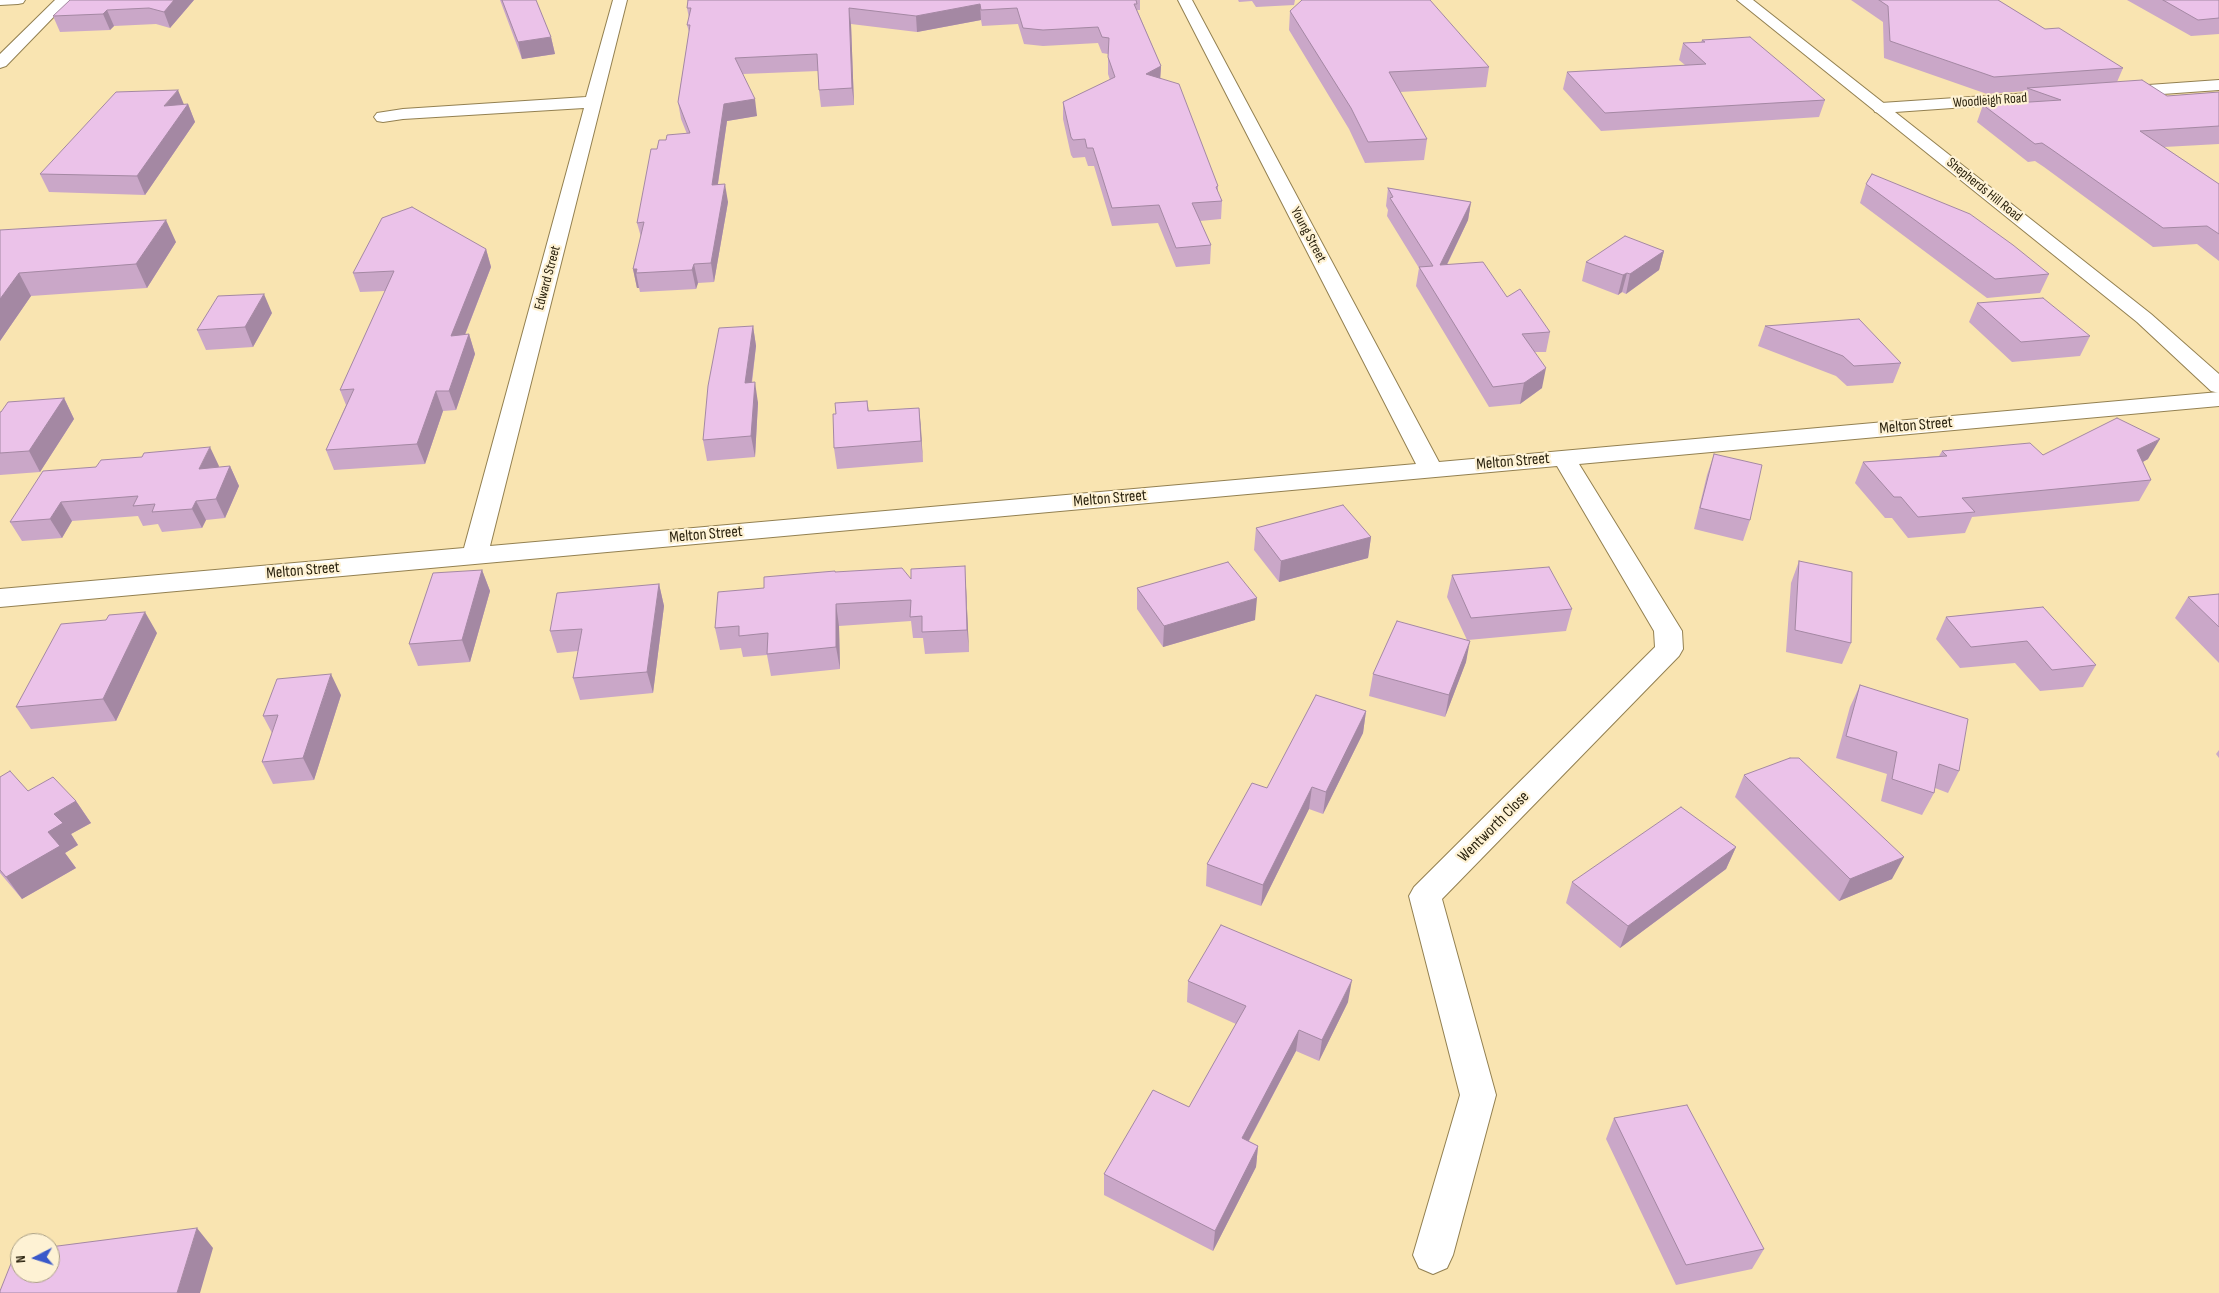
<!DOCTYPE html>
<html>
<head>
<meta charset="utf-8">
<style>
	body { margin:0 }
	#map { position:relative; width:2219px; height:1293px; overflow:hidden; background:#f9e4b1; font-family:"Sofia Sans Condensed",sans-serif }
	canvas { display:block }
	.north { position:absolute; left:10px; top:1233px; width:50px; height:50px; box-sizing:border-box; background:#fef2d4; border:1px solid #a99f85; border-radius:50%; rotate:265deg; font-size:14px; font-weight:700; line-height:20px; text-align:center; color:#2a220e }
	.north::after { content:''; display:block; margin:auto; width:18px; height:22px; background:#3a59ca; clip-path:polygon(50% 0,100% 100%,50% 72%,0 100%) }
</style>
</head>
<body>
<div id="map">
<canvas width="2219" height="1293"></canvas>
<div class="north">N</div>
</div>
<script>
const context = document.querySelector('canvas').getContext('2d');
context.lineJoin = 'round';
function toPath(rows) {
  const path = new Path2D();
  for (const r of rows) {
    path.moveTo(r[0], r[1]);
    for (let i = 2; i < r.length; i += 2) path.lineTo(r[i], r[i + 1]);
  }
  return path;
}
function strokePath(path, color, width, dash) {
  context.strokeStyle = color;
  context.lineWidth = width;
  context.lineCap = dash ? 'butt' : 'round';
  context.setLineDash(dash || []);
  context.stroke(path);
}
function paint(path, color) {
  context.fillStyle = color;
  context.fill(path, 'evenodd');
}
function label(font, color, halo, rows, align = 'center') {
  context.font = font + ' "Sofia Sans Condensed",sans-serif';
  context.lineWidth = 4.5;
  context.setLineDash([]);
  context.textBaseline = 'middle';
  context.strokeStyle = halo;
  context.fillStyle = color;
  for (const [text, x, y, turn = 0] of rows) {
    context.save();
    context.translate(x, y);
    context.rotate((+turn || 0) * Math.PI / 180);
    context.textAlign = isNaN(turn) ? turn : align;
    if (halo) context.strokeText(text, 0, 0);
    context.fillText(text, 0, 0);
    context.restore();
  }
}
const minor = toPath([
	[0,0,25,0,23,3,18,4,0,5,0,0],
	[55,0,70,0,6,66,0,68,0,54,55,0],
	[613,0,627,0,490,546,1416,464,1178,0,1192,0,1439,462,2219,392,2219,406,1579,464,1682,631,1683,649,1679,656,1442,899,1496,1095,1453,1255,1447,1268,1433,1274,1419,1268,1413,1255,1460,1095,1409,896,1414,887,1655,647,1654,631,1557,466,0,607,0,589,464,548,584,108,403,119,383,122,377,121,374,117,377,113,403,109,586,97,613,0],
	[2219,80,2219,90,2120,97,2114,96,2112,92,2114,88,2120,87,2219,80],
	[2060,91,2066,92,2068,96,2066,100,1881,113,1875,112,1873,108,1875,104,1881,103,2060,91]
]);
const major = toPath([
	[1737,0,1753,0,2151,314,2219,374,2219,393,2211,391,2137,322,1737,0]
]);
const wall = toPath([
	[194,0,170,28,156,24,114,26,110,30,60,32,53,16],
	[500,0,536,0,551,37,555,54,522,59],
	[688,0,1140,0,1140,10,1137,10,1161,66,1160,78,1218,186,1218,192,1222,201,1221,219,1200,221,1211,245,1210,264,1176,267,1158,223,1112,226,1094,166,1088,166,1085,157,1073,158,1071,155,1063,119,1063,102,1110,80,1108,74,1108,54,1102,53,1098,43,1043,46,1024,44,1018,24,982,26,981,20,917,32,851,24,854,105,821,107,819,90,818,71,743,74,757,116,727,121,718,184,728,202,714,282,698,283,696,289,640,292,639,288,637,288,633,269,641,237,637,223,657,149,666,140,687,134,681,119,678,102,689,32,687,25,689,18,687,8],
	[1238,0,1295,0,1294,5,1256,7,1252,1,1239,2],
	[1851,0,1998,0,2045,29,2123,68,2117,82,2167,96,2219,92,2219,144,2164,147,2219,184,2219,261,2197,244,2153,247,2044,167,2035,161,2028,162,1977,122,1983,105,2021,102,2026,91,1987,94,1884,58,1883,22],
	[2127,0,2219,0,2219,34,2191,36],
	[1290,11,1489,67,1486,87,1400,92,1427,139,1424,160,1365,163,1349,129,1289,30],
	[1702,40,1825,100,1819,117,1601,131,1563,89,1567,72,1685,65,1679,60,1683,43,1701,42],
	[188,104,195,122,145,195,49,192,40,174,184,105],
	[1866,184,2049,274,2040,293,1987,298,1860,203],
	[1388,188,1471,202,1468,220,1447,265,1507,297,1550,332,1546,352,1535,352,1542,388,1520,404,1489,407,1416,286,1419,268,1387,216,1388,210,1386,206],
	[0,230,176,242,147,288,31,296,0,341],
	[486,249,491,267,465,335,469,334,475,354,456,410,443,411,425,464,334,470,326,450,346,405,340,390,385,291,360,292,353,273],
	[1664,251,1659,270,1626,294,1622,292,1618,295,1582,281,1586,262],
	[1977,303,2090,336,2080,356,2012,362,1969,322],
	[272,313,253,347,206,350,197,330],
	[753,326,756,346,752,383,758,403,755,457,707,461,703,440],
	[1765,326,1901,363,1893,383,1847,386,1836,376,1758,346],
	[64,398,74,419,40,472,0,475,0,412],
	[867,401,869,411,919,408,923,462,837,469,834,448,836,414],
	[1942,451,2148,459,2143,462,2151,480,2139,501,1972,517,1965,533,1908,538,1892,518,1885,518,1855,483,1863,462,1939,456],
	[1714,454,1750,520,1743,541,1694,529,1707,475],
	[219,466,218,468,230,466,239,486,225,518,206,520,202,528,162,532,158,524,143,526,138,516,72,521,62,538,22,541,10,522,96,467],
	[1256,528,1371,537,1368,558,1279,582,1254,550],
	[1799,561,1851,643,1842,664,1786,652,1791,583],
	[482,570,490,591,470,662,418,666,409,644],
	[836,572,911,579,966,587,969,652,925,654,923,638,913,638,911,621,839,626,840,669,771,676,767,655,743,657,741,648,720,650,715,628,764,588],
	[1452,575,1572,609,1566,631,1468,640,1466,662,1445,717,1369,696,1373,674,1467,640,1447,597],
	[659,584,664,606,653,693,580,700,573,678,578,651,557,653,550,631],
	[1137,588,1255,620,1163,647,1137,609],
	[2219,594,2219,663,2175,618,2188,597],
	[2043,607,2096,665,2083,687,2040,691,2015,663,1960,668,1936,639,1946,617],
	[157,633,116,721,31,729,16,707],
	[1860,685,1959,771,1948,793,1935,788,1934,793,1922,815,1881,801,1887,774,1836,758,1850,707],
	[341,695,314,780,273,784,262,762,272,733,263,716],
	[1366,711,1363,733,1323,814,1309,809,1261,906,1206,886,1207,864,1267,788],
	[2219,750,2219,758,2216,754],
	[1744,775,1892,879,1839,901,1735,797],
	[0,777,28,791,76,801,91,823,71,834,78,845,65,853,76,868,22,899,0,873],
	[1736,847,1726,869,1620,948,1566,903,1572,882],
	[1188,981,1348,1002,1319,1061,1296,1051,1249,1141,1258,1146,1256,1167,1213,1251,1104,1195,1104,1174,1189,1107,1236,1024,1187,1002],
	[1614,1118,1764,1249,1752,1269,1676,1285,1606,1139]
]);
const shadedWall = toPath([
	[174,0,194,0,170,28,164,12],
	[980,4,981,20,917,32,916,16],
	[849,8,851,24,854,105,852,88],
	[107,10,114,26,110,30,103,14],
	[551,37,555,54,522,59,518,42],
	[1161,66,1160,83,1146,74],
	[178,90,185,107,164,106],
	[755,99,757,116,727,121,715,203,712,185,724,104],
	[188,104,195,122,145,195,137,176],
	[725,184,728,202,714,282,711,263],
	[1471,202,1468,220,1437,285,1440,265],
	[166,220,176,242,147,288,136,264],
	[486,249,491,267,457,355,451,336],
	[1664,251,1659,270,1626,294,1630,274],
	[694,264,698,283,696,289,692,270],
	[633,269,637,269,636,273,639,288,637,288],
	[19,273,31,296,0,341,0,299],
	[1627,273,1622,292,1618,295,1623,275],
	[264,294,272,313,253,347,245,327],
	[753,326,756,346,749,403,745,383],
	[469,334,475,354,456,410,449,391],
	[1546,368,1542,388,1520,404,1524,383],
	[755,382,758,403,755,457,751,436],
	[436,391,443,411,425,464,417,444],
	[64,398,74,419,40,472,29,451],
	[919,408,921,428,923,462,921,441],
	[2160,439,2148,459,2126,471,2137,450],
	[210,447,219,466,208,488,199,469],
	[230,466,239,486,225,518,216,499],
	[196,501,206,520,202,528,192,509],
	[61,502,72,521,62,538,50,519],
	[1371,537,1368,558,1279,582,1281,561],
	[965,566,966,587,969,652,967,630],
	[482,570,490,591,470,662,462,640],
	[659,584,664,606,653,693,647,672],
	[1257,598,1255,620,1163,647,1164,626],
	[836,604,839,626,840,669,836,647],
	[145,612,157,633,116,721,103,699],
	[1470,641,1466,662,1445,717,1449,695],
	[331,674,341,695,314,780,303,758],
	[1366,711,1363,733,1323,814,1326,792],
	[1312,787,1309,809,1261,906,1263,885],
	[76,801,91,823,71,834,78,845,65,853,76,868,22,899,6,877,48,832,54,814],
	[1736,847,1726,869,1620,948,1628,926],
	[1904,857,1892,879,1839,901,1850,879],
	[1352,980,1348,1002,1319,1061,1322,1040],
	[1299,1030,1296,1051,1239,1159,1242,1138],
	[1258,1146,1256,1167,1213,1251,1215,1231],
	[197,1228,213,1248,200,1293,177,1293]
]);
const building = toPath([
	[70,0,174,0,164,12,149,8,107,10,103,14,53,16,70,0],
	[502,0,536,0,551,37,518,42,502,0],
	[688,0,1136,0,1137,4,1134,4,1161,66,1146,74,1179,84,1218,186,1216,187,1222,201,1192,203,1211,245,1176,248,1159,205,1112,208,1093,148,1087,148,1085,139,1073,140,1071,137,1063,102,1115,77,1108,57,1109,38,1102,37,1098,27,1043,30,1023,28,1017,8,981,10,980,4,916,16,849,8,852,88,819,90,817,54,735,58,755,99,724,104,712,185,725,184,711,263,694,264,692,270,636,273,637,269,633,269,644,222,637,223,651,149,657,149,659,140,666,140,667,135,690,133,678,102,690,25,687,25,691,8,687,8,688,0],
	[1302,0,1430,0,1489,67,1389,72,1427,139,1368,142,1351,108,1290,11,1302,0],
	[1879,0,1998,0,2045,29,2059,28,2123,68,1994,77,1890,41,1888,6,1879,0],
	[2163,0,2219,0,2219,18,2198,20,2163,0],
	[1750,37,1825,100,1605,113,1567,72,1706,64,1683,43,1705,42,1702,40,1750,37],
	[2142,80,2167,96,2219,92,2219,126,2140,131,2219,184,2219,234,2207,226,2163,228,2051,149,2042,143,2035,144,1983,105,2061,100,2027,88,2142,80],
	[178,90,164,106,188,104,137,176,40,174,116,92,178,90],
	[1872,174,1970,214,2013,245,2049,274,1995,279,1866,184,1872,174],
	[1388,188,1471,202,1440,265,1483,262,1507,297,1520,289,1550,332,1522,334,1546,368,1524,383,1493,387,1419,267,1433,266,1390,198,1393,197,1388,188],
	[412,207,486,249,451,336,469,334,449,391,436,391,417,444,326,450,354,389,340,390,394,271,353,273,382,218,412,207],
	[166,220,136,264,19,273,0,299,0,230,166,220],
	[1625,236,1664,251,1630,274,1627,273,1623,275,1586,262,1625,236],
	[264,294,245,327,197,330,218,296,264,294],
	[2043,298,2090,336,2021,342,1977,303,2043,298],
	[1859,319,1901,363,1854,366,1843,356,1765,326,1859,319],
	[753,326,745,383,755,382,751,436,703,440,708,386,719,328,753,326],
	[64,398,29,451,0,453,0,412,1,412,8,402,64,398],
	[867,401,868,411,919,408,921,441,834,448,833,414,836,414,835,403,867,401],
	[2117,418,2160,439,2137,450,2151,480,1962,498,1975,512,1918,517,1901,497,1894,497,1863,462,1947,456,1942,451,2030,443,2043,455,2117,418],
	[210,447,199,469,230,466,216,499,196,501,192,509,152,512,155,504,133,506,138,496,61,502,50,519,10,522,43,471,96,467,101,460,142,457,144,453,210,447],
	[1714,454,1762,465,1750,520,1700,508,1714,454],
	[1343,505,1371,537,1281,561,1256,528,1343,505],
	[1799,561,1852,572,1851,643,1795,630,1799,561],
	[1228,562,1257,598,1164,626,1137,588,1228,562],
	[965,566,967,630,922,632,922,616,910,617,911,600,836,604,836,647,767,654,768,633,739,636,739,626,715,628,718,592,764,588,764,577,835,571,835,572,902,568,911,579,911,569,965,566],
	[1549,567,1572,609,1471,618,1452,575,1549,567],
	[482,570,462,640,409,644,433,573,482,570],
	[659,584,647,672,573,678,582,629,550,631,557,593,659,584],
	[2219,594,2219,627,2188,597,2219,594],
	[2043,607,2096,665,2052,670,2027,641,1971,647,1946,617,2043,607],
	[145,612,103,699,16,707,61,624,106,620,109,615,145,612],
	[1397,621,1470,641,1449,695,1373,674,1397,621],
	[331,674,303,758,262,762,278,715,263,716,277,679,331,674],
	[1860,685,1968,719,1959,771,1939,764,1934,793,1892,779,1897,752,1846,736,1860,685],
	[1316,695,1366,711,1326,792,1312,787,1263,885,1207,864,1252,783,1267,788,1316,695],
	[1790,758,1799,758,1904,857,1850,879,1744,775,1790,758],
	[10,771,28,791,53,777,76,801,54,814,63,823,48,832,60,846,6,877,0,870,0,777,10,771],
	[1681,807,1736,847,1628,926,1572,882,1681,807],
	[1221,925,1352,980,1322,1040,1299,1030,1242,1138,1258,1146,1215,1231,1104,1174,1153,1090,1189,1107,1246,1006,1188,981,1221,925],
	[1687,1105,1764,1249,1686,1265,1614,1118,1687,1105],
	[197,1228,177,1293,0,1293,0,1291,16,1251,20,1251,20,1273,50,1273,50,1247,197,1228]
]);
const farStreetnames = [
	["Woodleigh Road",1990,101,-4],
	["Shepherds Hill Road",1984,190,39],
	["Young Street",1308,235,62],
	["Edward Street",548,278,-75]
];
const streetNames = [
	["Melton Street",1916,426,-5],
	["Melton Street",1513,462,-5],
	["Melton Street",1110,499,-5],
	["Melton Street",706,535,-5],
	["Melton Street",303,571,-5],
	["Wentworth Close",1494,827,-45]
];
strokePath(minor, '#938051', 2);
strokePath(major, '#938051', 2);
paint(minor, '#fff');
paint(major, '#fff');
paint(wall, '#caa7c8');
paint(shadedWall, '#a488a3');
paint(building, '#ebc2e9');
strokePath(building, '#a488a3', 1);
label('14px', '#2a220e', '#fef2d4', farStreetnames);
label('16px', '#2a220e', '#fef2d4', streetNames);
</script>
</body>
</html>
